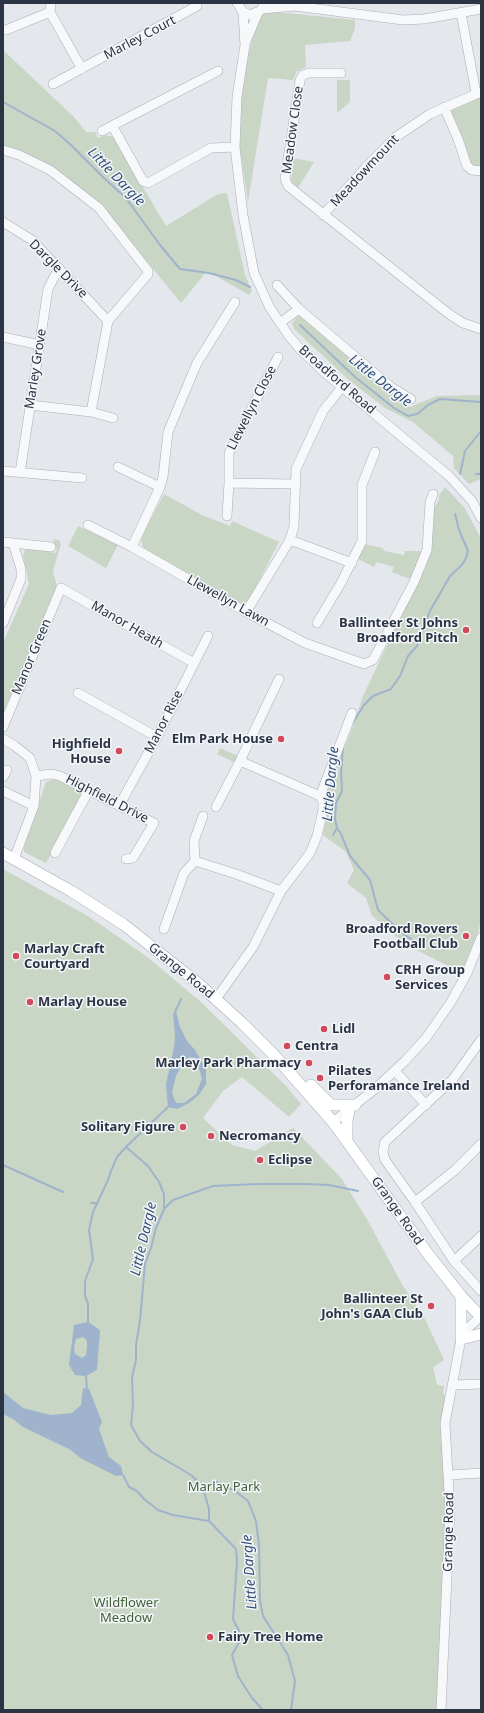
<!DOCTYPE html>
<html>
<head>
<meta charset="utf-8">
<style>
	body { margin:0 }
	#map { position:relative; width:484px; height:1713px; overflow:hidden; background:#e4e7ec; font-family:"Noto Sans",sans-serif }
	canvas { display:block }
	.frame { position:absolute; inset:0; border:4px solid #2b3445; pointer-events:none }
</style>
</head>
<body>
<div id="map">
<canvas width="484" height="1713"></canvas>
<div class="frame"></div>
</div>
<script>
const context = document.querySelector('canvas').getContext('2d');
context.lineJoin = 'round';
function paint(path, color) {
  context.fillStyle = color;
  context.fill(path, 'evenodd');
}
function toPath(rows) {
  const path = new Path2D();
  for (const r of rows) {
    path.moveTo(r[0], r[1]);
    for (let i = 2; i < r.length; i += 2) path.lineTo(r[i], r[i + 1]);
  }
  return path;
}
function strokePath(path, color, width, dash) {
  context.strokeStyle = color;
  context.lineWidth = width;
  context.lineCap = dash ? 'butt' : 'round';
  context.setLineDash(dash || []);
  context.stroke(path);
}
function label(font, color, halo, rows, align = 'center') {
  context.font = font + ' "Noto Sans",sans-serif';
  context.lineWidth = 3;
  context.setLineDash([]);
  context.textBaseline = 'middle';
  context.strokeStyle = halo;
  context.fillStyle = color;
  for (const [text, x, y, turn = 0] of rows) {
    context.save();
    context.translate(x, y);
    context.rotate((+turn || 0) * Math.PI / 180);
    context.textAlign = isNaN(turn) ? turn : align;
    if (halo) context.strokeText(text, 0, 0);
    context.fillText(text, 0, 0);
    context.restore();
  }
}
const green = toPath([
	[267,11,355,20,355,29,350,41,305,45,306,67,297,71,293,80,268,78,248,202,240,149,239,121,244,74,254,32,260,16],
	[3,50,74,117,86,132,95,132,98,138,105,135,113,137,166,226,218,194,227,193,245,275,252,291,249,295,207,271,181,303,113,220,19,150,3,145],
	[337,80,350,80,350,102,337,113],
	[481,94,481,167,476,167,470,163,451,116,451,110],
	[293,158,314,162,298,188,291,181],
	[299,316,304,318,342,350,376,383,410,407,437,396,481,395,481,479,469,484,454,468,453,456,413,422,385,408,350,381,295,330,292,324,295,319],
	[445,487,464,507,481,538,481,919,478,933,462,972,452,968,407,945,372,916,366,898,347,883,354,870,346,852,323,835,328,809,328,801,326,794,352,729,363,696,431,553,434,508,439,500,439,495],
	[164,494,202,515,230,526,232,521,279,542,248,602,240,606,143,548,141,538],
	[78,526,118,545,106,568,68,546],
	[53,539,59,540,61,544,53,571,57,587,3,714,3,643,29,584,23,555,25,550,30,548,55,553,57,549],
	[364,544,383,548,384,551,404,555,405,551,422,551,410,579,392,572,394,567,377,562,374,567,358,559],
	[220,748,242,758,238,764,217,754],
	[56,779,85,794,46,863,24,852,24,846,46,782],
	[3,869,88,916,146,956,201,1002,287,1087,301,1104,289,1117,242,1077,223,1091,203,1118,232,1145,255,1151,293,1128,342,1179,368,1221,403,1286,425,1319,444,1360,433,1367,437,1385,444,1386,443,1392,445,1397,442,1423,447,1528,437,1710,3,1710]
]);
const water = toPath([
	[176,1011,180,1027,187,1041,195,1050,206,1069,206,1084,199,1095,189,1103,177,1109,168,1107,166,1084,174,1047,175,1036,173,1014],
	[189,1057,196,1058,202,1079,196,1094,184,1103,176,1103,172,1093,176,1076,182,1065],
	[88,1322,100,1330,97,1370,86,1376,75,1375,69,1365,74,1325],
	[83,1337,87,1341,87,1347,86,1355,82,1358,75,1354,74,1347,76,1339],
	[83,1388,89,1389,102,1422,99,1429,109,1457,121,1466,123,1475,116,1476,82,1459,69,1449,23,1427,13,1419,3,1414,3,1392,23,1408,51,1415,72,1413,81,1405]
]);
const stream = toPath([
	[3,102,55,131,71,145,105,179,126,198,160,245,180,269,209,273,236,280,250,287],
	[300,325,355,377,394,408,408,416,417,414,428,405,440,399,481,402],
	[460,474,465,451,481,431],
	[476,474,481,474],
	[352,724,364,705,373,696,391,689,400,676,408,656,417,646,430,611,450,576,462,565,466,558,468,551,459,530,455,514],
	[337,828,341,834,350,856,370,880,378,910,401,932,415,942],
	[333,835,337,828,335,819,336,803,342,791,341,774,343,747],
	[175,1012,181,999],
	[169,1106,126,1147,148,1166,159,1182,164,1194,164,1209,156,1228,151,1248,145,1264,140,1321,136,1345,136,1360,132,1377,133,1405,131,1425,140,1441,152,1452,191,1475,202,1485,209,1509,209,1521,236,1549,237,1562,233,1619,242,1637,232,1655,238,1676,252,1698,263,1710],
	[3,1165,63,1192],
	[91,1203,97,1203],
	[164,1209,173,1200,213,1186,257,1184,308,1184,329,1185,358,1191],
	[88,1322,88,1303,85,1296,85,1281,93,1259,89,1230,93,1212,108,1180,111,1171,117,1157,126,1147],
	[86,1376,87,1389],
	[123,1475,129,1487,137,1491,144,1499,158,1510,173,1515,209,1521],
	[202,1485,217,1482,235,1491,248,1501,256,1521,259,1544,260,1600,263,1616,288,1655,295,1681,291,1710]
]);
const minor = toPath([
	[51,3,50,12,82,69],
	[237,3,243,12,250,15,260,11,265,4],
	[262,9,295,6,403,20,424,19,481,9],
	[243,12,245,45,237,97,235,147,243,215,254,273,270,308,289,336,300,349,324,372,449,476,472,501,481,518],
	[461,13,476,93],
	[6,30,50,12],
	[246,41,258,13],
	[341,73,309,73,303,75,300,80,285,179,288,186,449,314,463,323,481,329],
	[53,84,197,6],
	[444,107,458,139,467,166,472,170,481,171],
	[113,127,143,181,148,183,211,148,235,147],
	[102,131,218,71],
	[3,150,19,155,50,170,99,208,148,271,148,274,108,321,91,412],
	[323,215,369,164,396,137,430,114,481,92],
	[3,222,32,240,108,321],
	[277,285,299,309,391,387,411,399],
	[280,323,299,309],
	[3,337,40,345],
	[30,405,91,412,113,418],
	[118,467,160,487],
	[3,471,82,478],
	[20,473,48,289,59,268],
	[229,483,295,484],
	[227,516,229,483,229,453,278,357],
	[88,525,132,547,246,612,305,643,364,664,373,660,414,582,427,550,430,502,433,494],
	[290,540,352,563],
	[3,542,51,547],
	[132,547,160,487,163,477,168,432,197,363,235,302],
	[246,612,290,540,294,526,296,469,323,411,342,387],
	[3,623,21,579,21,569,13,543],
	[317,623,341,583,362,541,362,485,375,452],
	[78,693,157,737],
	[3,727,61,588,194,663],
	[3,739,15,746,30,758,36,776,34,806,14,859],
	[36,776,52,774,60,776,154,823,133,858,126,859],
	[3,777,7,770],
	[3,791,34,806],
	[320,796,352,713],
	[119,806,157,737,208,636],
	[216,807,240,761,279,679],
	[55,853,89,790],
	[195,861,194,841,203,816],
	[164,929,184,873,195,861,236,874,281,891],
	[216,999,253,947,281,891,310,853,317,836,323,810,323,802,320,796,240,761],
	[481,1040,453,1079,385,1142,383,1152,385,1160,415,1202,454,1261,481,1291],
	[395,1071,426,1105],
	[333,1122,375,1089,405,1061,426,1038,451,1002,467,973,481,938],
	[415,1202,455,1170,481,1144],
	[454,1261,481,1236],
	[453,1385,481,1384],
	[449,1475,481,1473],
	[441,1710,450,1510,445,1423,461,1339,468,1328,481,1316]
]);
const major = toPath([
	[3,853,71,891,123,924,199,984,241,1022,274,1055,333,1122,428,1254,461,1296,481,1317],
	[311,1085,331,1105,355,1105],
	[347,1140,347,1121,349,1110],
	[461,1296,461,1339,481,1334]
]);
const markers = [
	[466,630,4,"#d1495b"],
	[281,739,4,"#d1495b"],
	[119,751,4,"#d1495b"],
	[466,936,4,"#d1495b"],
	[16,956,4,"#d1495b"],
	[387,977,4,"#d1495b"],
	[30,1002,4,"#d1495b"],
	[324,1029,4,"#d1495b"],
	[287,1046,4,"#d1495b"],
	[309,1063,4,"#d1495b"],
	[320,1078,4,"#d1495b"],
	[183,1127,4,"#d1495b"],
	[211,1136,4,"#d1495b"],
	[260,1160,4,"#d1495b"],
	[431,1306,4,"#d1495b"],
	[210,1637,4,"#d1495b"]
];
const streetNames = [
	["Marley Court",140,38,-28],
	["Meadow Close",293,130,-82],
	["Meadowmount",365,171,-47],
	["Dargle Drive",58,269,45],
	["Marley Grove",36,369,-81],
	["Broadford Road",337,380,41],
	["Llewellyn Close",252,408,-63],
	["Llewellyn Lawn",228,601,29],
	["Manor Heath",127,625,30],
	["Manor Green",32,657,-67],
	["Manor Rise",164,722,-63],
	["Highfield Drive",107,799,27],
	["Grange Road",181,971,39],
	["Grange Road",397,1211,55],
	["Grange Road",449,1532,-89]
];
const poiNames = [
	["Ballinteer St Johns",458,623,"right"],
	["Broadford Pitch",458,638,"right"],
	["Elm Park House",273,739,"right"],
	["Highfield",111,744,"right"],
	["House",111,759,"right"],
	["Broadford Rovers",458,929,"right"],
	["Football Club",458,944,"right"],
	["Marlay Craft",24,949],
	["Courtyard",24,964],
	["CRH Group",395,970],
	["Services",395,985],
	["Marlay House",38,1002],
	["Lidl",332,1029],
	["Centra",295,1046],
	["Marley Park Pharmacy",301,1063,"right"],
	["Pilates",328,1071],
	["Perforamance Ireland",328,1086],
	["Solitary Figure",175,1127,"right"],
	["Necromancy",219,1136],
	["Eclipse",268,1160],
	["Ballinteer St",423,1299,"right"],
	["John's GAA Club",423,1314,"right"],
	["Fairy Tree Home",218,1637]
];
const parkNames = [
	["Marlay Park",224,1487],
	["Wildflower",126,1603],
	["Meadow",126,1618]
];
const waterNames = [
	["Little Dargle",116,177,46],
	["Little Dargle",380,381,38],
	["Little Dargle",331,784,-85],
	["Little Dargle",144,1239,-77],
	["Little Dargle",250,1572,-94]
];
paint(green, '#c9d6c5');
paint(water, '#9fb4cc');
strokePath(stream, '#9fb4cc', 2);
strokePath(minor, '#a9aeb7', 10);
strokePath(major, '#a3abb8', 12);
strokePath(minor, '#f7f8fa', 9);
strokePath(major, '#fff', 11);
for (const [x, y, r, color] of markers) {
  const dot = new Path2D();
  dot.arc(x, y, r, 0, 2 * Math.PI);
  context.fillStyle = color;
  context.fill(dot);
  strokePath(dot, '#f4f6f9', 1.5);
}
label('13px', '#2b3445', '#f4f6f9', streetNames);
label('bold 13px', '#2b3445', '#f4f6f9', poiNames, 'left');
label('13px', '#3f6138', '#f4f6f9', parkNames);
label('italic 14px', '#34527a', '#f4f6f9', waterNames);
</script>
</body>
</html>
